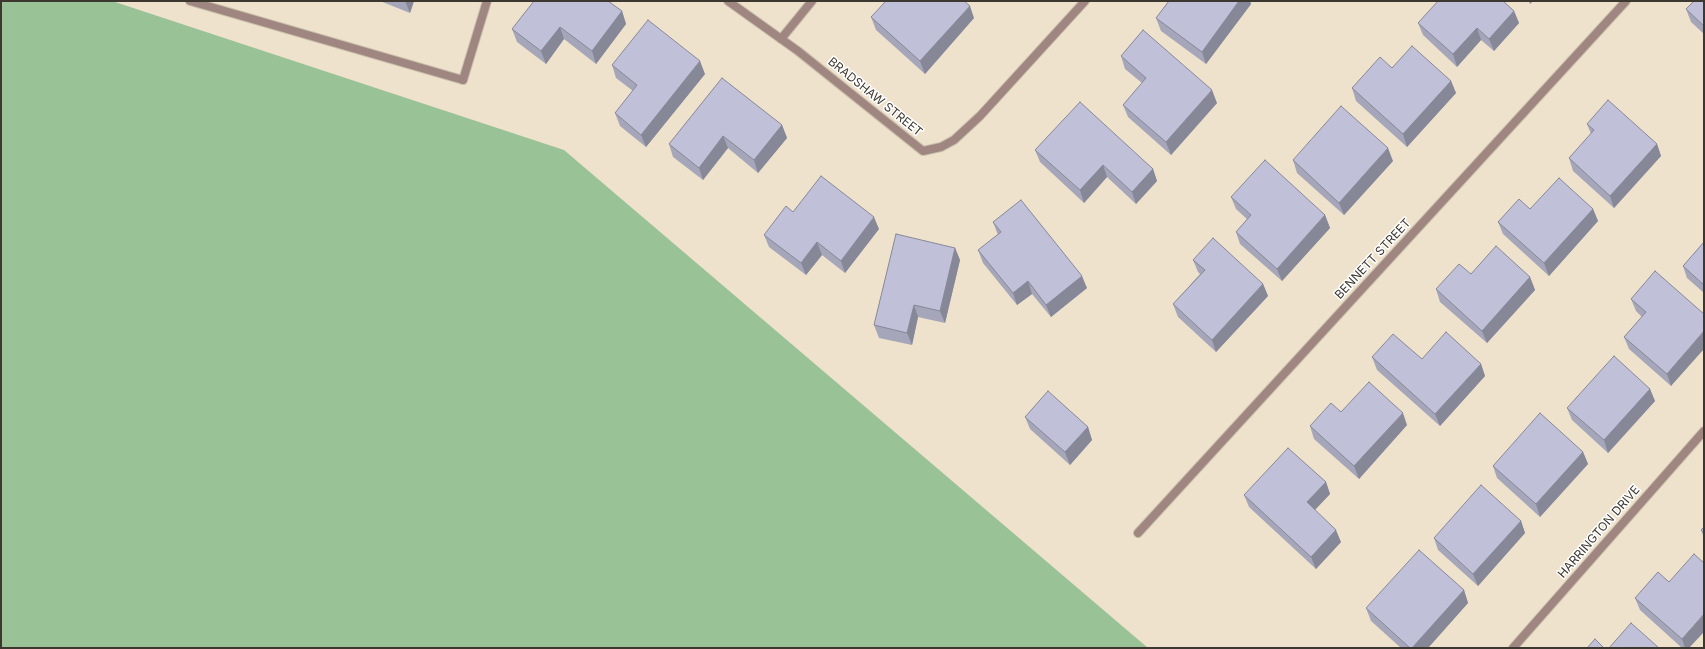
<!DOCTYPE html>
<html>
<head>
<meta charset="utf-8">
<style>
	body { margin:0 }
	#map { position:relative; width:1705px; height:649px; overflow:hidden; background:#efe2cc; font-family:Inter,sans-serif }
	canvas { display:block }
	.frame { position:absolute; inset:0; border:2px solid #3c372f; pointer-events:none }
</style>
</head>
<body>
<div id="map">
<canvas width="1705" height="649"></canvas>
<div class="frame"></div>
</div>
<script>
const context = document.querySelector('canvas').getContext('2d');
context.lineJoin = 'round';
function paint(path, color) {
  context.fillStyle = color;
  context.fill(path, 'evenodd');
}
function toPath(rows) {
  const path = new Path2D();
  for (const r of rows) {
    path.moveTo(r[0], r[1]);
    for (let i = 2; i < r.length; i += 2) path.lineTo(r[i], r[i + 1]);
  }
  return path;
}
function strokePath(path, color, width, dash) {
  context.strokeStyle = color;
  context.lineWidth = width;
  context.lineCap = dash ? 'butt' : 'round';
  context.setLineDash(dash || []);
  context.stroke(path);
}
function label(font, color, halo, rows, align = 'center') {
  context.font = font + ' Inter,sans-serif';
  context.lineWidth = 3;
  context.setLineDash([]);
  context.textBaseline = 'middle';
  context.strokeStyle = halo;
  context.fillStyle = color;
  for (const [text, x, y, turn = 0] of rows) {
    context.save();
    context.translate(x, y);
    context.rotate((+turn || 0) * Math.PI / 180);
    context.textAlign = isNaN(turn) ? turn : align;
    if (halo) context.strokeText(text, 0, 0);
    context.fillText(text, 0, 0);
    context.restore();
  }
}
const forest = toPath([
	[1,1,112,1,564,150,1148,648,1,648]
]);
const service = toPath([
	[190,1,463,80],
	[781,39,812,1]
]);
const minor = toPath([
	[728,1,798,51,923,151,941,147,954,140,980,116,1085,1],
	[463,80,487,1],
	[1138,533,1626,1],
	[1513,648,1704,431]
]);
const wall = toPath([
	[380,1,414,1,410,13],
	[1169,1,1250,1,1251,4,1206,64,1161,31,1156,18],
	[1704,1,1704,34,1691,22,1686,9],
	[622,11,626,24,596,64,564,39,546,64,517,42,512,29],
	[1514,11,1519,23,1494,51,1481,40,1457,67,1423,35,1418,23],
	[871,17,974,18,925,74,876,30],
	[1121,56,1217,103,1171,155,1128,117,1123,105,1142,83,1125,69],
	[612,65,705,74,646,147,620,126,615,113,633,91,616,78],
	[1392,68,1451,81,1456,93,1407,147,1356,101,1352,88],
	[1587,124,1657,144,1661,156,1614,208,1573,171,1569,158,1591,134],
	[782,125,787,138,758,173,728,148,703,180,673,157,669,144],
	[1035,150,1153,169,1157,181,1136,204,1107,177,1084,203,1040,162],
	[1293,160,1393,161,1344,215,1297,173],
	[1231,197,1325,215,1330,228,1282,281,1240,244,1236,232,1247,219,1236,209],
	[1530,209,1593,209,1598,221,1549,276,1503,234,1498,222],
	[793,212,879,229,845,273,822,255,806,275,769,247,764,235],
	[993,222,1087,288,1051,317,1032,294,1017,305,983,263,978,250,998,235],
	[1704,242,1704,293,1687,278,1683,266],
	[955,248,960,260,945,323,918,317,912,345,879,338,874,325],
	[1193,260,1263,284,1268,296,1216,352,1178,317,1173,304,1200,274,1198,272],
	[1471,274,1530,277,1535,290,1487,343,1440,302,1436,289],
	[1631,299,1704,314,1671,386,1629,349,1624,337,1642,317,1636,311],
	[1372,357,1422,359,1481,364,1485,376,1440,426,1377,370],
	[1650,389,1655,401,1608,453,1572,420,1567,408],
	[1341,412,1407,425,1359,479,1314,439,1310,426],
	[1025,417,1088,427,1092,440,1070,465,1030,429],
	[1583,452,1588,464,1540,517,1497,478,1493,466],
	[1326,482,1330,494,1315,510,1341,542,1316,569,1249,507,1244,495],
	[1521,521,1525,533,1478,586,1438,550,1434,538],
	[1704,527,1704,538,1701,530],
	[1658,572,1689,648,1682,648,1640,610,1635,598],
	[1464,590,1468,603,1428,648,1401,648,1371,621,1366,608]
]);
const shadedWall = toPath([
	[405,1,414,1,410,13],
	[1239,1,1250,1,1251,4,1206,64,1202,52],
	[1529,1,1533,1,1530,4],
	[970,6,974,18,925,74,920,61],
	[622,11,626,24,596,64,592,51],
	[1514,11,1519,23,1494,51,1489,39],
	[560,27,564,39,546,64,541,51],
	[1477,28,1481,40,1457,67,1453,54],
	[700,61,705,74,646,147,641,135],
	[1451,81,1456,93,1407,147,1403,134],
	[1212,90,1217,103,1171,155,1166,142],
	[782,125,787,138,758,173,754,160],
	[723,136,728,148,703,180,699,168],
	[1657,144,1661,156,1614,208,1610,196],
	[1388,148,1393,161,1344,215,1339,203],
	[1103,165,1107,177,1084,203,1080,190],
	[1153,169,1157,181,1136,204,1132,192],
	[1593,209,1598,221,1549,276,1544,263],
	[1325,215,1330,228,1282,281,1277,269],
	[874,217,879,229,845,273,841,261],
	[817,242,822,255,806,275,801,263],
	[955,248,960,260,945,323,940,311],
	[1082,276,1087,288,1051,317,1046,305],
	[1530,277,1535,290,1487,343,1482,331],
	[1028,281,1032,294,1017,305,1013,293],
	[1263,284,1268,296,1216,352,1212,340],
	[914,305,918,317,912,345,907,333],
	[1704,331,1704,349,1671,386,1667,374],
	[1481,364,1485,376,1440,426,1435,414],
	[1650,389,1655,401,1608,453,1604,440],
	[1403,413,1407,425,1359,479,1354,466],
	[1088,427,1092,440,1070,465,1065,452],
	[1583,452,1588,464,1540,517,1536,504],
	[1326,482,1330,494,1311,514,1307,502],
	[1521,521,1525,533,1478,586,1473,574],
	[1336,530,1341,542,1316,569,1311,557],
	[1464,590,1468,603,1428,648,1412,648],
	[1704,614,1704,632,1689,648,1685,648,1682,639]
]);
const building = toPath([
	[534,1,608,1,622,11,592,51,560,27,541,51,512,29,534,1],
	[886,1,964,1,970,6,920,61,871,17,886,1],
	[1169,1,1239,1,1202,52,1156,18,1169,1],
	[1438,1,1503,1,1514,11,1489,39,1477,28,1453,54,1418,23,1438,1],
	[1694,1,1704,1,1704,26,1686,9,1694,1],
	[648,20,700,61,641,135,615,113,637,85,612,65,648,20],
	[1143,30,1212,90,1166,142,1123,105,1146,78,1121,56,1143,30],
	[1412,46,1451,81,1403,134,1352,88,1380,57,1392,68,1412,46],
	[722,78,782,125,754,160,723,136,699,168,669,144,722,78],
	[1608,100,1657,144,1610,196,1569,158,1594,130,1587,124,1608,100],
	[1080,102,1153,169,1132,192,1103,165,1080,190,1035,150,1080,102],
	[1341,106,1388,148,1339,203,1293,160,1341,106],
	[1265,160,1325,215,1277,269,1236,232,1251,215,1231,197,1265,160],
	[821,176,874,217,841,261,817,242,801,263,764,235,786,206,793,212,821,176],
	[1559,178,1593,209,1544,263,1498,222,1519,199,1530,209,1559,178],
	[1021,200,1082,276,1046,305,1028,281,1013,293,978,250,1001,232,993,222,1021,200],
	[896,234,955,248,940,311,914,305,907,333,874,325,896,234],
	[1213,238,1263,284,1212,340,1173,304,1205,270,1193,260,1213,238],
	[1704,242,1704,285,1683,266,1704,242],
	[1496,246,1530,277,1482,331,1436,289,1459,264,1471,274,1496,246],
	[1655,271,1704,314,1704,331,1667,374,1624,337,1646,312,1631,299,1655,271],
	[1446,332,1481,364,1435,414,1372,357,1393,334,1422,359,1446,332],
	[1614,356,1650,389,1604,440,1567,408,1614,356],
	[1369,382,1403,413,1354,466,1310,426,1331,403,1341,412,1369,382],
	[1048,391,1088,427,1065,452,1025,417,1048,391],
	[1540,413,1583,452,1536,504,1493,466,1540,413],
	[1288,448,1326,482,1307,502,1336,530,1311,557,1244,495,1288,448],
	[1481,485,1521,521,1473,574,1434,538,1481,485],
	[1704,527,1704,533,1701,530,1704,527],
	[1419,550,1464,590,1412,648,1410,648,1366,608,1419,550],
	[1694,554,1704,563,1704,614,1682,639,1635,598,1658,572,1669,582,1694,554],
	[1631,623,1659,648,1609,648,1631,623],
	[1595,639,1604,648,1587,648,1595,639]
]);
const streetNames = [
	["BRADSHAW STREET",875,97,39],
	["BENNETT STREET",1373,259,-47],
	["HARRINGTON DRIVE",1599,532,-49]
];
paint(forest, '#9ac297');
strokePath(service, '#cbc0ad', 10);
strokePath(minor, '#cbc0ad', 10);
strokePath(service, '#a08680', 8);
strokePath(minor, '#a08680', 8);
paint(wall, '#a5a6ba');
paint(shadedWall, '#868797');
paint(building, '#c0c1d8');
strokePath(building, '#868797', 1);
label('12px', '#3c372f', '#fff', streetNames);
</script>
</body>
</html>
